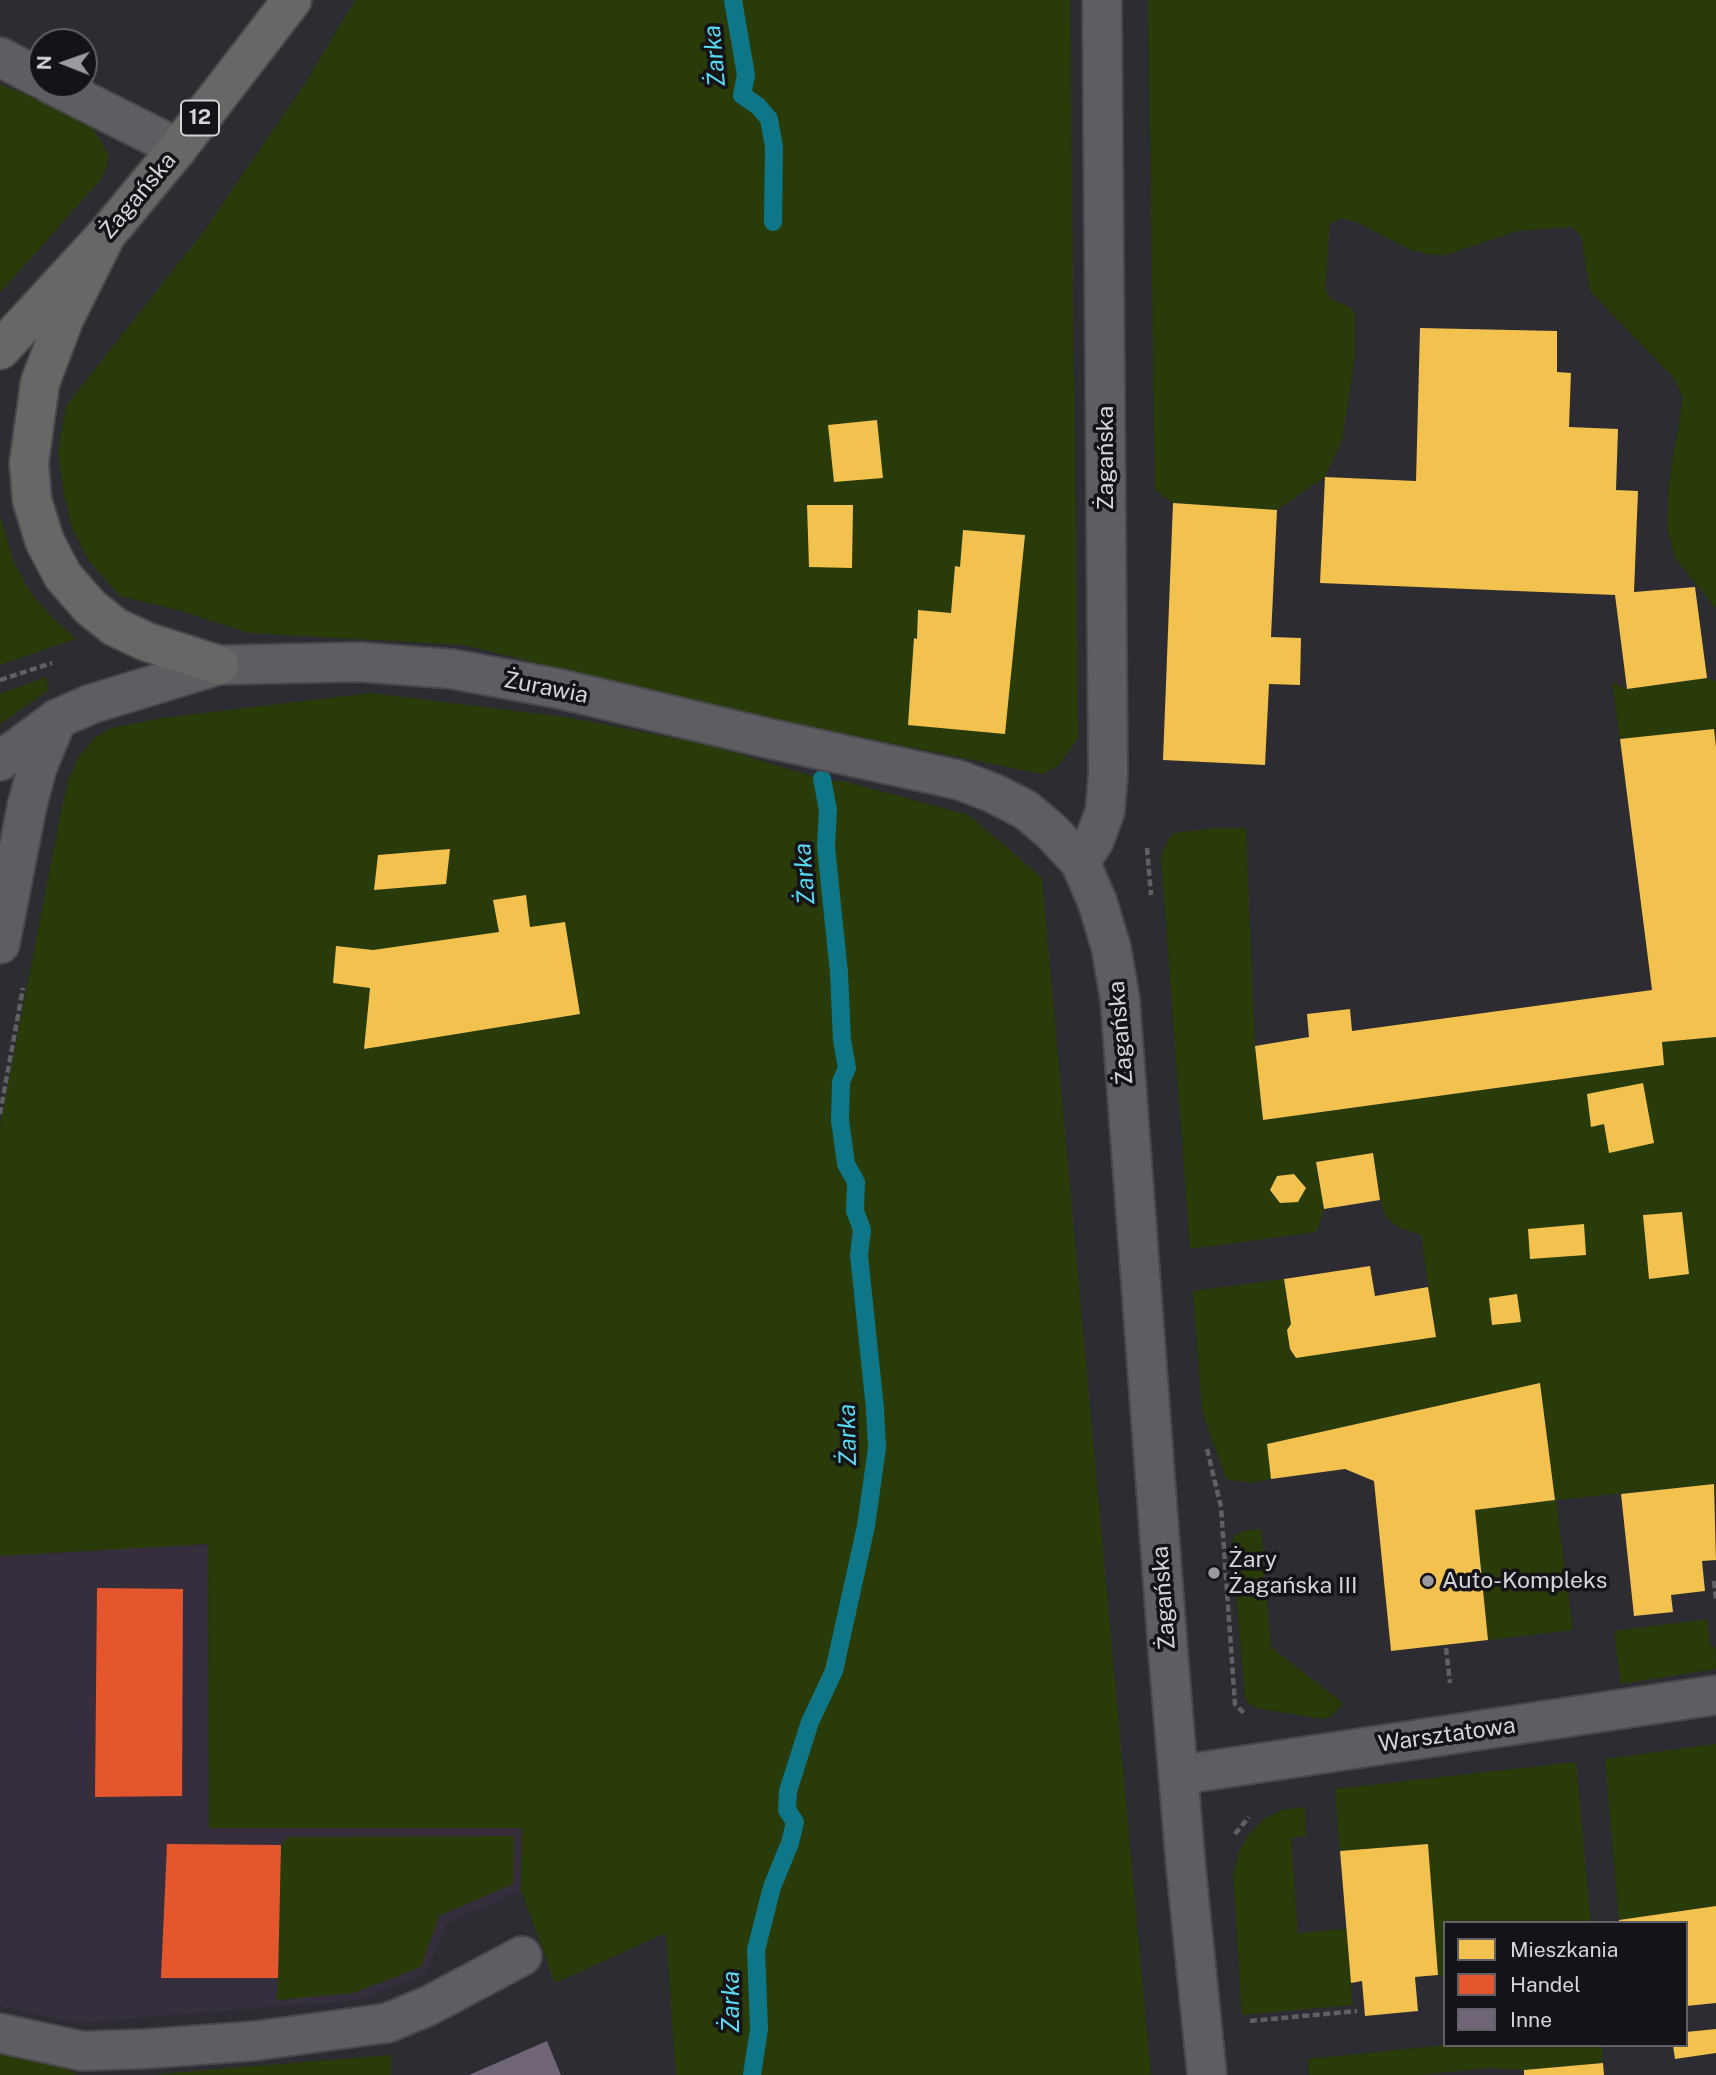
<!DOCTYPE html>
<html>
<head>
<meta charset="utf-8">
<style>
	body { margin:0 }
	#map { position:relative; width:1716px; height:2075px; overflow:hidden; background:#2c2c32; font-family:"Public Sans",sans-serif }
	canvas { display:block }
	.legend { position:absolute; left:1443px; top:1921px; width:245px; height:126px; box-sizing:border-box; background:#131318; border:2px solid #606066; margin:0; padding:9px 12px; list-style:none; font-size:21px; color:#d4d4db }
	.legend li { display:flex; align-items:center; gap:14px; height:35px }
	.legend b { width:35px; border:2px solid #606066 }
	.north { position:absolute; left:28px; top:28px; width:70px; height:70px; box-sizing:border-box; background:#131318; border:2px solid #606066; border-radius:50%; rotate:271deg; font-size:19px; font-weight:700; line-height:28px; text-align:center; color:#d4d4db }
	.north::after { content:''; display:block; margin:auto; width:24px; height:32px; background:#9999a0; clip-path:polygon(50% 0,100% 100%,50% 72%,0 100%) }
</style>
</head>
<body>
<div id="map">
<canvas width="1716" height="2075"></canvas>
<ul class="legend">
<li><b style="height:19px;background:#f2c14e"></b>Mieszkania</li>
<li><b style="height:19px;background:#e4572e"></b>Handel</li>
<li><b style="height:19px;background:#6f6576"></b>Inne</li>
</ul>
<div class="north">N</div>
</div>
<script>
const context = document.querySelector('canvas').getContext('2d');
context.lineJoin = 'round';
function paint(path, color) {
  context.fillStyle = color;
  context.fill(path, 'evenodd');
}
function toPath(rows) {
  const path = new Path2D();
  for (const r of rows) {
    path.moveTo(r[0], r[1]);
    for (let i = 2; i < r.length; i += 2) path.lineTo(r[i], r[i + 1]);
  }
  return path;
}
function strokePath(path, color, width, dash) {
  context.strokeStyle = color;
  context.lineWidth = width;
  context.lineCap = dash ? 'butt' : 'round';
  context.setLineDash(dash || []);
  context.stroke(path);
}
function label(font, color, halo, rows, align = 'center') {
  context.font = font + ' "Public Sans",sans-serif';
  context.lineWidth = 7;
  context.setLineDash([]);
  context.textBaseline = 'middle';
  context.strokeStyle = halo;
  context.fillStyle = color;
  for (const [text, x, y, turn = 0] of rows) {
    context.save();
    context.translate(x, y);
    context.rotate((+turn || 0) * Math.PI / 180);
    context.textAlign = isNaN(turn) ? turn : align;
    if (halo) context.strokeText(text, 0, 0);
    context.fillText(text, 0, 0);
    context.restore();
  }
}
const commercial = toPath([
	[208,1544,209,1828,522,1828,521,1890,446,1923,426,1973,358,2000,78,2023,0,2006,0,1556]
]);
const green = toPath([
	[355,0,1070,0,1078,738,1059,765,1043,774,1032,772,725,709,464,645,249,633,178,610,120,596,89,561,72,528,63,489,58,450,66,406,204,231,304,85],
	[1148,0,1716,0,1716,609,1675,558,1667,526,1669,483,1683,398,1673,377,1590,291,1581,237,1572,227,1518,231,1446,255,1428,254,1411,250,1356,222,1342,218,1330,224,1325,290,1330,298,1351,308,1355,314,1355,357,1342,440,1325,477,1277,510,1173,503,1155,490],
	[0,84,88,121,108,153,107,167,101,179,0,293],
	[0,515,14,562,30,592,55,620,76,639,0,665],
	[46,677,49,690,0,724,0,694],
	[1707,678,1716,681,1716,747,1713,729,1620,739,1612,682,1627,689],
	[371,693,566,717,709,745,822,779,826,810,824,847,836,963,840,1040,846,1066,839,1083,838,1120,845,1163,854,1183,853,1211,861,1231,858,1254,874,1409,874,1464,865,1527,833,1670,809,1722,787,1790,786,1811,794,1822,789,1843,771,1885,755,1950,758,2029,751,2075,676,2075,666,1933,555,1983,521,1890,522,1828,209,1828,208,1544,0,1556,0,1126,61,812,68,781,79,756,96,737,112,728,162,718],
	[829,780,847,782,969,815,1042,878,1151,2075,754,2075,760,2029,758,1951,773,1889,793,1845,798,1822,789,1809,791,1792,814,1721,837,1674,878,1489,880,1447,880,1408,863,1257,867,1230,860,1210,860,1181,848,1163,844,1120,843,1082,851,1068,848,1050,844,1038,842,970,830,847,831,809],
	[1215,828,1246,828,1255,1046,1263,1120,1664,1065,1662,1042,1716,1037,1716,1504,1714,1484,1556,1500,1573,1630,1488,1640,1475,1510,1555,1500,1540,1383,1267,1444,1271,1479,1252,1483,1226,1479,1202,1411,1193,1291,1284,1279,1291,1324,1287,1331,1290,1349,1296,1358,1436,1337,1421,1235,1398,1227,1389,1220,1383,1210,1373,1153,1316,1162,1324,1209,1317,1232,1190,1249,1161,857,1168,839,1174,833],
	[1261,1529,1271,1647,1343,1703,1332,1716,1322,1719,1256,1708,1248,1703,1245,1697,1232,1543,1235,1536,1243,1531],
	[1707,1619,1711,1647,1715,1646,1716,1669,1621,1684,1614,1631],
	[1716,1744,1716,1906,1619,1920,1605,1759],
	[1576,1762,1591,1923,1445,1923,1445,1977,1438,1975,1428,1844,1340,1851,1335,1789],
	[1305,1807,1306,1836,1291,1838,1298,1933,1346,1929,1353,2005,1242,2015,1233,1873,1239,1852,1247,1837,1263,1820,1282,1810],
	[514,1836,513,1884,439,1916,421,1967,354,1993,277,2000,281,1845,288,1837],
	[1446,2045,1602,2045,1603,2063,1524,2070,1488,2068,1420,2075,1309,2075,1308,2059],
	[0,2049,60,2066,78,2075,0,2075],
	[391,2055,391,2075,148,2075,256,2066]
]);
const homes = toPath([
	[1420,328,1557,331,1557,372,1571,373,1569,427,1618,429,1616,490,1638,491,1634,592,1695,587,1707,678,1627,689,1615,595,1320,583,1325,477,1416,481],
	[877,420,883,478,834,482,828,425],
	[1173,503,1277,510,1271,637,1301,638,1300,685,1269,684,1265,765,1163,760],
	[807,505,853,505,852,568,809,567],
	[963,530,1025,535,1005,734,908,725,914,638,917,639,918,610,951,613,955,566,960,567],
	[1714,729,1716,747,1716,1037,1662,1042,1664,1065,1263,1120,1255,1046,1309,1037,1307,1014,1350,1009,1352,1031,1652,990,1620,739],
	[450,849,446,884,374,890,378,855],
	[526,895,530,927,565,922,580,1014,364,1049,370,988,333,983,336,946,373,950,499,932,493,900],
	[1643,1083,1654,1143,1609,1153,1604,1124,1591,1127,1587,1094],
	[1373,1153,1380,1200,1324,1209,1316,1162],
	[1294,1174,1306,1188,1298,1202,1280,1203,1270,1190,1277,1176],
	[1682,1212,1689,1274,1649,1279,1643,1215],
	[1584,1224,1586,1255,1530,1259,1528,1229],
	[1370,1266,1375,1296,1428,1287,1436,1337,1296,1358,1290,1349,1287,1330,1291,1324,1284,1279],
	[1517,1294,1521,1322,1492,1325,1489,1298],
	[1540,1383,1555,1500,1475,1510,1488,1640,1391,1651,1374,1481,1345,1469,1271,1479,1267,1444],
	[1714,1484,1716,1560,1702,1561,1705,1591,1671,1595,1673,1612,1634,1616,1621,1494],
	[1428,1844,1438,1975,1415,1977,1418,2011,1365,2016,1362,1981,1351,1983,1340,1851],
	[1716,1906,1716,2003,1686,2006,1686,1923,1619,1923,1619,1920],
	[1716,2029,1716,2053,1675,2059,1673,2045,1686,2045,1686,2032],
	[1603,2063,1604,2075,1524,2075,1524,2070]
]);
const shops = toPath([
	[97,1588,183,1589,182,1796,95,1797],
	[167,1844,281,1845,278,1978,161,1978]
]);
const stream = toPath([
	[733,0,746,75,742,95,758,106,769,119,774,147,773,222],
	[752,2075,759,2029,756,1950,772,1887,790,1843,795,1822,787,1810,788,1791,810,1722,834,1671,866,1526,877,1448,875,1409,859,1255,862,1230,855,1211,856,1182,846,1164,840,1120,841,1082,847,1068,842,1040,839,973,826,847,828,810,822,779]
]);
const building = toPath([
	[547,2041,561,2075,469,2075]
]);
const path = toPath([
	[0,680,52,663],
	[1147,848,1151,895],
	[0,1114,23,988],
	[1207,1449,1221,1507,1235,1704,1245,1714],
	[1714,1581,1716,1599],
	[1446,1648,1450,1683],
	[1235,1834,1249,1817],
	[1250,2021,1357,2011]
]);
const minor = toPath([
	[0,57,42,79],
	[51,84,178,148],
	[0,761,57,719,91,704,219,665,359,662,452,669,560,689,767,738,959,780,993,793,1026,810,1052,832,1080,862,1097,901,1111,947,1120,999,1168,1652,1186,1868,1207,2075],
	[1080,862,1094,841,1105,811,1108,775,1102,0],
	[0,944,27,806,37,768,57,719],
	[1179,1775,1716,1695],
	[0,2033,82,2051,143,2049,254,2041,387,2023,428,2006,522,1956]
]);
const major = toPath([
	[106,235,64,319,40,383,29,463,32,500,45,542,63,576,90,607,115,627,147,642,219,665],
	[0,350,106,235,178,148,292,0]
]);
const markers = [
	[1214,1573,7,"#9999a0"],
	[1428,1581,7,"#9999a0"]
];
const shields = [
	[200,118,38]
];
const shieldNames = [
	["12",200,118]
];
const streetNames = [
	["Żagańska",138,196,-50],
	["Żagańska",1106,458,-90],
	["Żurawia",546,688,11],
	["Żagańska",1121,1033,-95],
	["Żagańska",1164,1598,-94],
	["Warsztatowa",1447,1735,-8]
];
const poiNames = [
	["Żary",1228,1560],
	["Żagańska III",1228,1586],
	["Auto-Kompleks",1442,1581]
];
const waterNames = [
	["Żarka",715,56,-95],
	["Żarka",805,874,-94],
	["Żarka",848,1435,-91],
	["Żarka",732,2002,-90]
];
paint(commercial, '#362e3c');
paint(green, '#293b09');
paint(homes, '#f2c14e');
paint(shops, '#e4572e');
strokePath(stream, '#0f7687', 18);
paint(building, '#6f6576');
strokePath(minor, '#47474c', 42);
strokePath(major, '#47474c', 42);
strokePath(path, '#606064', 4.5, [7, 3.5]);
strokePath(minor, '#5d5d62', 38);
strokePath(major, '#696766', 38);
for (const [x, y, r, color] of markers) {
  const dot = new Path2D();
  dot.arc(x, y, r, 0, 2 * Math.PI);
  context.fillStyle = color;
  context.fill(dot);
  strokePath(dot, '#131318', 2.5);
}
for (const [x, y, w] of shields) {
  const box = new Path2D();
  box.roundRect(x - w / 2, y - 17.5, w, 35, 5);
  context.fillStyle = '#131318';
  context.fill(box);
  strokePath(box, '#d4d4db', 2);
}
label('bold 21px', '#d4d4db', null, shieldNames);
label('23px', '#d4d4db', '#131318', streetNames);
label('23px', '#d4d4db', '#131318', poiNames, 'left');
label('italic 24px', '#59d9f2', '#131318', waterNames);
</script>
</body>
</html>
